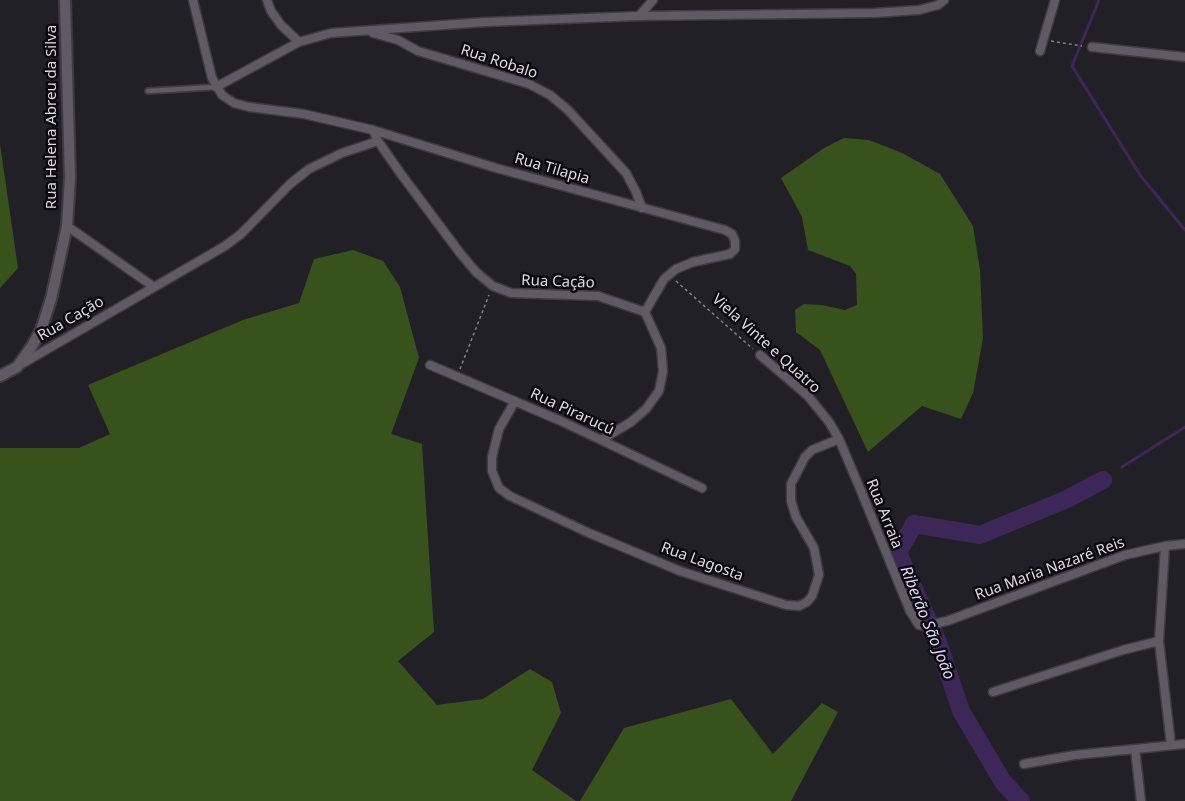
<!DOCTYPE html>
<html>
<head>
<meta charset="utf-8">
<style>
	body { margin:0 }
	canvas { display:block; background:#222027 }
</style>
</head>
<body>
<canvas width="1185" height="801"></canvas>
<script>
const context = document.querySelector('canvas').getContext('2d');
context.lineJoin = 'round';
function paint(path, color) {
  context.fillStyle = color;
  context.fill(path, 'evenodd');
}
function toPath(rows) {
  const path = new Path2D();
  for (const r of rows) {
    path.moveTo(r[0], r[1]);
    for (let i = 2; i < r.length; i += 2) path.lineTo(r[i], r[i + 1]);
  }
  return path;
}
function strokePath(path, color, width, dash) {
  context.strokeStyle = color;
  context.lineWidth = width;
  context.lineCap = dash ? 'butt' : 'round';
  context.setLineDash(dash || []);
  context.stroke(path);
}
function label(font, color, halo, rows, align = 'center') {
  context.font = font + ' "Noto Sans",sans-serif';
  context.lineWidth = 5;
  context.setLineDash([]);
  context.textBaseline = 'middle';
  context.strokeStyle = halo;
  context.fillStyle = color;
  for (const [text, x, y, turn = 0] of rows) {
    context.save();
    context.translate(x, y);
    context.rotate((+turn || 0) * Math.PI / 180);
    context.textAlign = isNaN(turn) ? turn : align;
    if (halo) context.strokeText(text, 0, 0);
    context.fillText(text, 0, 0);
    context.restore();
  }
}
const forest = toPath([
	[844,138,869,140,902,153,940,174,973,226,980,270,983,338,973,393,961,419,922,406,868,452,820,350,796,332,795,310,804,304,822,305,845,310,857,305,856,274,850,266,808,250,802,217,781,178,824,148],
	[0,144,18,268,0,288],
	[353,250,383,261,400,287,419,358,391,434,422,444,434,632,398,661,437,705,483,699,530,669,552,682,561,713,532,770,576,801,0,801,0,448,79,448,110,434,88,385,243,320,299,303,314,259],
	[731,699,773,754,822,703,838,712,791,801,580,801,624,728]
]);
const stream = toPath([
	[1099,0,1072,66,1140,175,1185,230],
	[1122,467,1185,427]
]);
const river = toPath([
	[1021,801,1003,782,961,711,939,645,898,553,914,524,980,535,1067,499,1103,480]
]);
const path = toPath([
	[1051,41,1082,46],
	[676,281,753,349],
	[460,369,489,295]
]);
const service = toPath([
	[148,91,216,87]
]);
const minor = toPath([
	[193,0,212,78,222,95,234,103,249,107,304,114,373,130,496,168,725,230,732,234,735,241,735,249,730,254,693,262,676,269,664,279,645,312],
	[267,0,271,11,281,25,299,42],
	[639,16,653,0],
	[373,33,398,40,418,51,529,84,550,95,568,110,626,173,636,192,642,208],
	[1092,47,1185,57],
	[1040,51,1055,0],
	[216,87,299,42,331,33,486,22,639,16,874,13,919,10,938,5,944,0],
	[373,130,378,141,401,174,460,253,476,272,493,286,511,293,598,296,645,312,661,348,663,371,659,391,646,409,631,422,601,440],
	[67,226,154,287],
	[760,355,808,396,829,422,839,439,861,491,910,611,919,625,925,626,947,621,1125,555,1165,546,1185,544],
	[20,365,225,246,241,234,290,184,309,169,342,153,378,141],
	[430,365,561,421,702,488],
	[515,401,499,429,492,457,492,471,499,488,510,496,589,533,680,571,786,605,799,606,807,602,812,596,819,575,814,548,796,517,791,501,791,484,805,457,812,450,839,439],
	[1165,546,1159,641,1171,745],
	[993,692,1123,650,1159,641],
	[1135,749,1141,801],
	[1024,764,1075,755,1185,744]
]);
const tertiary = toPath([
	[0,376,17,367,32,346,41,330,51,299,67,226,70,178,65,0]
]);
const streetNames = [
	["Rua Robalo",499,62,18],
	["Rua Helena Abreu da Silva",52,117,-90],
	["Rua Tilapia",552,169,16],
	["Rua Cação",558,282,2],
	["Rua Cação",71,319,-30],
	["Viela Vinte e Quatro",766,344,42],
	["Rua Pirarucú",572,412,25],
	["Rua Arraia",884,514,68],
	["Rua Lagosta",702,562,20],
	["Rua Maria Nazaré Reis",1050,569,-20]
];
const waterNames = [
	["Riberão São João",927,623,68]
];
paint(forest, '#37521b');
strokePath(stream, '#3d2759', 3);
strokePath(river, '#3d2759', 18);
strokePath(service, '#3e3c42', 8);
strokePath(minor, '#3e3c42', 11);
strokePath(tertiary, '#3e3c42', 14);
strokePath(path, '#828087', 1.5, [3, 3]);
strokePath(service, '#5f5b65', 4.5);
strokePath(minor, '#5f5b65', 8);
strokePath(tertiary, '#5f5b65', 10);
label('15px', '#dedce2', '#0b0a0e', streetNames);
label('italic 16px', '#ded2f4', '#0b0a0e', waterNames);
</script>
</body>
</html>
